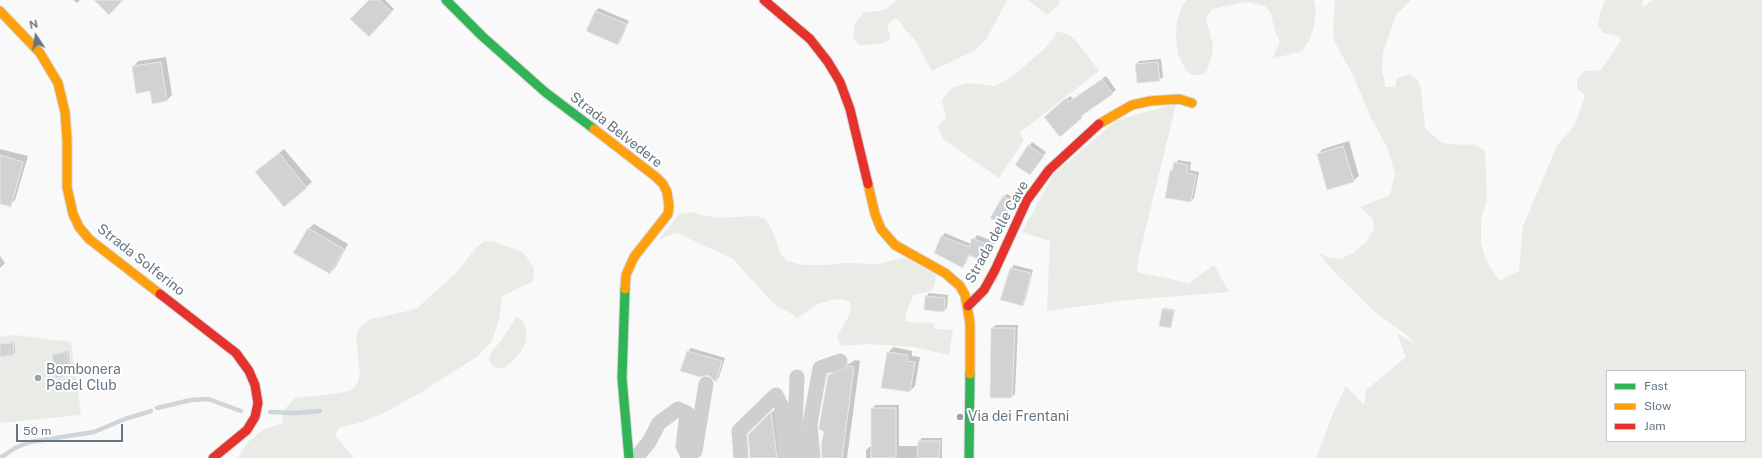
<!DOCTYPE html>
<html>
<head>
<meta charset="utf-8">
<style>
	body { margin:0 }
	#map { position:relative; width:1762px; height:458px; overflow:hidden; background:#f9f9f9; font-family:"Public Sans",sans-serif }
	canvas { display:block }
	.legend { position:absolute; left:1606px; top:370px; width:140px; height:72px; box-sizing:border-box; background:#fff; border:1px solid #c1c8cd; margin:0; padding:5px 7px; list-style:none; font-size:12px; color:#657683 }
	.legend li { display:flex; align-items:center; gap:8px; height:20px }
	.legend b { width:20px; border:1px solid #c1c8cd }
	.north { position:absolute; left:16px; top:16px; width:40px; height:40px; -webkit-text-stroke:3px #fff; paint-order:stroke; rotate:348deg; font-size:11px; font-weight:700; line-height:16px; text-align:center; color:#657683 }
	.north::after { content:''; display:block; margin:auto; width:14px; height:18px; background:#657683; clip-path:polygon(50% 0,100% 100%,50% 72%,0 100%) }
	.scale { position:absolute; left:16px; top:424px; width:107px; height:18px; box-sizing:border-box; border:2px solid #657683; border-top:0; padding-left:5px; font-size:12px; line-height:14px; white-space:nowrap; color:#657683; -webkit-text-stroke:3px #fff; paint-order:stroke }
</style>
</head>
<body>
<div id="map">
<canvas width="1762" height="458"></canvas>
<ul class="legend">
<li><b style="height:5px;background:#30b455"></b>Fast</li>
<li><b style="height:5px;background:#ff9f0a"></b>Slow</li>
<li><b style="height:5px;background:#e5322d"></b>Jam</li>
</ul>
<div class="north">N</div>
<div class="scale">50 m</div>
</div>
<script>
const context = document.querySelector('canvas').getContext('2d');
context.lineJoin = 'round';
function paint(path, color) {
  context.fillStyle = color;
  context.fill(path, 'evenodd');
}
function toPath(rows) {
  const path = new Path2D();
  for (const r of rows) {
    path.moveTo(r[0], r[1]);
    for (let i = 2; i < r.length; i += 2) path.lineTo(r[i], r[i + 1]);
  }
  return path;
}
function strokePath(path, color, width, dash) {
  context.strokeStyle = color;
  context.lineWidth = width;
  context.lineCap = dash ? 'butt' : 'round';
  context.setLineDash(dash || []);
  context.stroke(path);
}
function label(font, color, halo, rows, align = 'center') {
  context.font = font + ' "Public Sans",sans-serif';
  context.lineWidth = 4;
  context.setLineDash([]);
  context.textBaseline = 'middle';
  context.strokeStyle = halo;
  context.fillStyle = color;
  for (const [text, x, y, turn = 0] of rows) {
    context.save();
    context.translate(x, y);
    context.rotate((+turn || 0) * Math.PI / 180);
    context.textAlign = isNaN(turn) ? turn : align;
    if (halo) context.strokeText(text, 0, 0);
    context.fillText(text, 0, 0);
    context.restore();
  }
}
const green = toPath([
	[897,0,1007,0,986,40,975,50,932,71,914,39,904,28,899,20,895,18,887,25,890,35,890,39,881,44,858,45,853,36,855,24,864,12,879,11,888,8],
	[1028,0,1060,0,1059,4,1047,15],
	[1187,0,1314,0,1316,9,1314,25,1310,39,1302,51,1272,59,1280,42,1275,31,1271,13,1265,6,1247,2,1212,9,1206,18,1213,45,1212,55,1207,71,1201,75,1192,75,1185,69,1178,54,1176,37,1177,20,1182,6],
	[1335,0,1411,0,1396,15,1383,52,1382,72,1386,87,1395,87,1397,78,1409,74,1418,80,1421,91,1425,128,1442,143,1464,145,1474,144,1485,151,1487,200,1481,218,1481,243,1486,260,1499,280,1501,280,1519,271,1523,226,1557,146,1574,126,1582,105,1585,95,1577,89,1577,78,1585,71,1601,70,1621,40,1618,36,1603,33,1598,26,1600,14,1605,0,1643,0,1642,8,1653,0,1762,0,1762,458,1316,458,1334,411,1346,386,1364,405,1366,390,1406,357,1397,333,1413,343,1408,336,1374,311,1335,273,1317,251,1326,257,1340,259,1353,253,1366,242,1374,229,1373,219,1360,207,1390,195,1395,174,1388,149,1371,118,1353,75,1334,41,1333,28],
	[1607,371,1745,371,1745,441,1607,441],
	[1057,31,1069,35,1078,43,1099,71,1019,133,1024,140,999,178,944,140,937,126,946,119,942,100,952,88,967,83,995,86,1012,77,1044,49,1052,40],
	[1176,104,1139,256,1137,272,1189,283,1214,265,1229,292,1127,300,1047,311,1050,241,1022,232,1053,175,1117,120],
	[690,212,717,218,756,216,765,219,772,230,781,254,787,261,802,265,827,265,841,263,875,264,905,258,936,274,935,285,931,291,913,295,906,314,905,322,934,323,934,329,953,330,949,355,914,347,869,344,841,346,837,336,848,318,851,307,850,302,842,299,831,300,818,304,797,318,790,313,774,304,733,259,677,233,658,240,679,214],
	[485,241,496,242,524,253,534,268,533,282,520,287,502,297,499,320,492,341,478,356,420,393,384,413,362,422,338,428,335,436,354,458,238,458,248,442,264,429,283,423,282,412,295,398,325,395,350,391,357,384,360,373,356,339,359,328,371,319,416,309,456,273,476,248],
	[517,316,524,323,526,330,526,341,523,348,514,360,504,368,496,368,492,366,489,358,492,351,501,341],
	[15,335,71,342,81,415,0,423,0,337]
]);
const shadow = toPath([
	[73,0,80,0,77,3],
	[370,0,385,0,394,9,369,36],
	[599,8,629,21,621,40,618,43,595,11],
	[166,57,172,95,167,100,151,90,133,67,138,61],
	[1161,59,1163,77,1159,80,1136,65,1139,61],
	[1106,76,1116,90,1085,113,1060,135,1048,114,1070,96,1073,99],
	[1349,141,1359,176,1353,181,1318,154,1323,149],
	[1032,142,1046,152,1033,170,1016,164],
	[0,149,28,156,15,200,10,205,0,203],
	[284,149,312,182,284,206,260,169],
	[1178,160,1191,162,1190,170,1199,172,1194,198,1191,201,1171,171],
	[1007,194,1014,198,1004,220,1001,223,1003,197],
	[314,224,348,244,335,268,330,273,308,229],
	[945,233,971,244,977,235,995,242,988,258,985,261,969,255,966,263,962,267,941,237],
	[0,256,5,263,0,268],
	[1014,265,1033,270,1025,302,1022,304,1001,299,1011,268],
	[929,293,948,295,947,308,944,311,926,297],
	[1164,308,1175,310,1171,327,1163,309],
	[996,325,1018,325,1015,394,1011,397,992,328],
	[14,342,15,353,14,354,0,356,0,344],
	[893,347,912,351,912,356,920,357,915,386,910,391,888,353],
	[691,348,725,358,719,377,716,381,688,351],
	[68,351,71,373,70,374,53,354],
	[855,360,860,361,847,458,823,458,829,375,836,368,851,363],
	[875,405,899,405,899,446,919,446,919,441,922,438,942,438,942,458,866,458,866,450,869,447,872,447,872,409],
	[777,407,783,458,751,458,749,435]
]);
const stream = toPath([
	[157,408,191,400,208,399,241,411],
	[270,412,296,413,320,411],
	[0,458,15,448,30,442,94,432,125,419,151,411]
]);
const building = toPath([
	[94,0,123,0,109,15,94,0],
	[369,0,379,0,392,12,369,37,350,19,369,0],
	[595,11,627,24,618,45,586,31,595,11],
	[161,62,167,101,152,104,150,91,136,94,132,66,161,62],
	[1158,62,1160,81,1137,83,1135,64,1158,62],
	[1102,79,1113,94,1081,116,1082,118,1060,137,1044,117,1066,98,1069,102,1102,79],
	[1028,145,1044,156,1030,175,1015,165,1028,145],
	[1343,146,1354,182,1327,190,1317,154,1343,146],
	[279,153,307,188,284,207,255,172,279,153],
	[0,155,23,162,11,207,0,204,0,155],
	[1174,162,1188,165,1187,173,1196,175,1191,202,1165,198,1170,170,1172,171,1174,162],
	[1003,196,1011,201,1001,224,990,218,1003,196],
	[308,228,344,249,330,274,293,253,308,228],
	[941,236,969,247,972,238,992,246,985,262,968,255,963,268,934,253,941,236],
	[1010,268,1031,273,1023,306,1000,300,1010,268],
	[925,296,945,298,944,312,924,310,925,296],
	[1162,309,1174,311,1171,328,1159,326,1162,309],
	[991,328,1015,328,1012,398,990,398,991,328],
	[13,343,14,355,0,357,0,344,13,343],
	[687,351,722,361,716,382,708,375,700,377,680,371,687,351],
	[67,352,70,375,55,378,52,354,67,352],
	[887,352,908,355,907,361,915,362,910,392,881,388,887,352],
	[847,366,854,367,842,458,822,458,821,445,824,432,819,429,819,427,828,375,843,369,847,366],
	[871,408,896,408,896,458,871,458,871,408],
	[771,412,777,458,750,458,748,435,771,412],
	[918,441,940,441,939,458,917,458,918,441]
]);
const street = toPath([
	[797,377,795,428,799,458],
	[636,458,649,442,659,423,678,409,687,413,683,446,687,454,695,451,706,384],
	[741,458,739,431,776,395,782,407,786,458],
	[813,458,810,424,820,368,840,361]
]);
const fast = toPath([
	[446,0,482,36,545,92,594,129],
	[625,289,622,378,629,458],
	[969,458,970,374]
]);
const slow = toPath([
	[0,11,40,53,58,83,65,112,67,140,67,187,73,214,79,227,89,239,160,294],
	[1099,124,1132,105,1150,101,1179,99,1192,103],
	[594,129,656,177,663,184,667,192,669,206,668,214,634,257,626,275,625,289],
	[868,184,875,214,881,229,895,245,945,273,960,286,965,295,970,323,970,374]
]);
const jam = toPath([
	[764,0,810,39,828,62,840,82,850,109,868,184],
	[160,294,236,353,249,371,255,385,258,403,255,417,247,430,213,458],
	[968,306,984,290,995,270,1027,200,1049,170,1099,124]
]);
const markers = [
	[38,378,4,"#99a4ac"],
	[960,417,4,"#99a4ac"]
];
const streetNames = [
	["Strada Belvedere",616,130,38],
	["Strada delle Cave",997,232,-61],
	["Strada Solferino",141,260,38]
];
const poiNames = [
	["Bombonera",46,370],
	["Padel Club",46,386],
	["Via dei Frentani",968,417]
];
paint(green, '#e8ebe6');
paint(shadow, '#0003');
strokePath(stream, '#ced6d9', 4.5);
paint(building, '#d0d2d3');
strokePath(building, '#e8e8e8', 1);
strokePath(fast, '#d5d6d7', 11);
strokePath(slow, '#d5d6d7', 11);
strokePath(jam, '#d5d6d7', 11);
strokePath(street, '#cecfd0', 15);
strokePath(fast, '#30b455', 9);
strokePath(slow, '#ff9f0a', 9);
strokePath(jam, '#e5322d', 9);
for (const [x, y, r, color] of markers) {
  const dot = new Path2D();
  dot.arc(x, y, r, 0, 2 * Math.PI);
  context.fillStyle = color;
  context.fill(dot);
  strokePath(dot, '#fff', 1.5);
}
label('14px', '#657683', '#fff', streetNames);
label('14px', '#657683', '#fff', poiNames, 'left');
</script>
</body>
</html>
